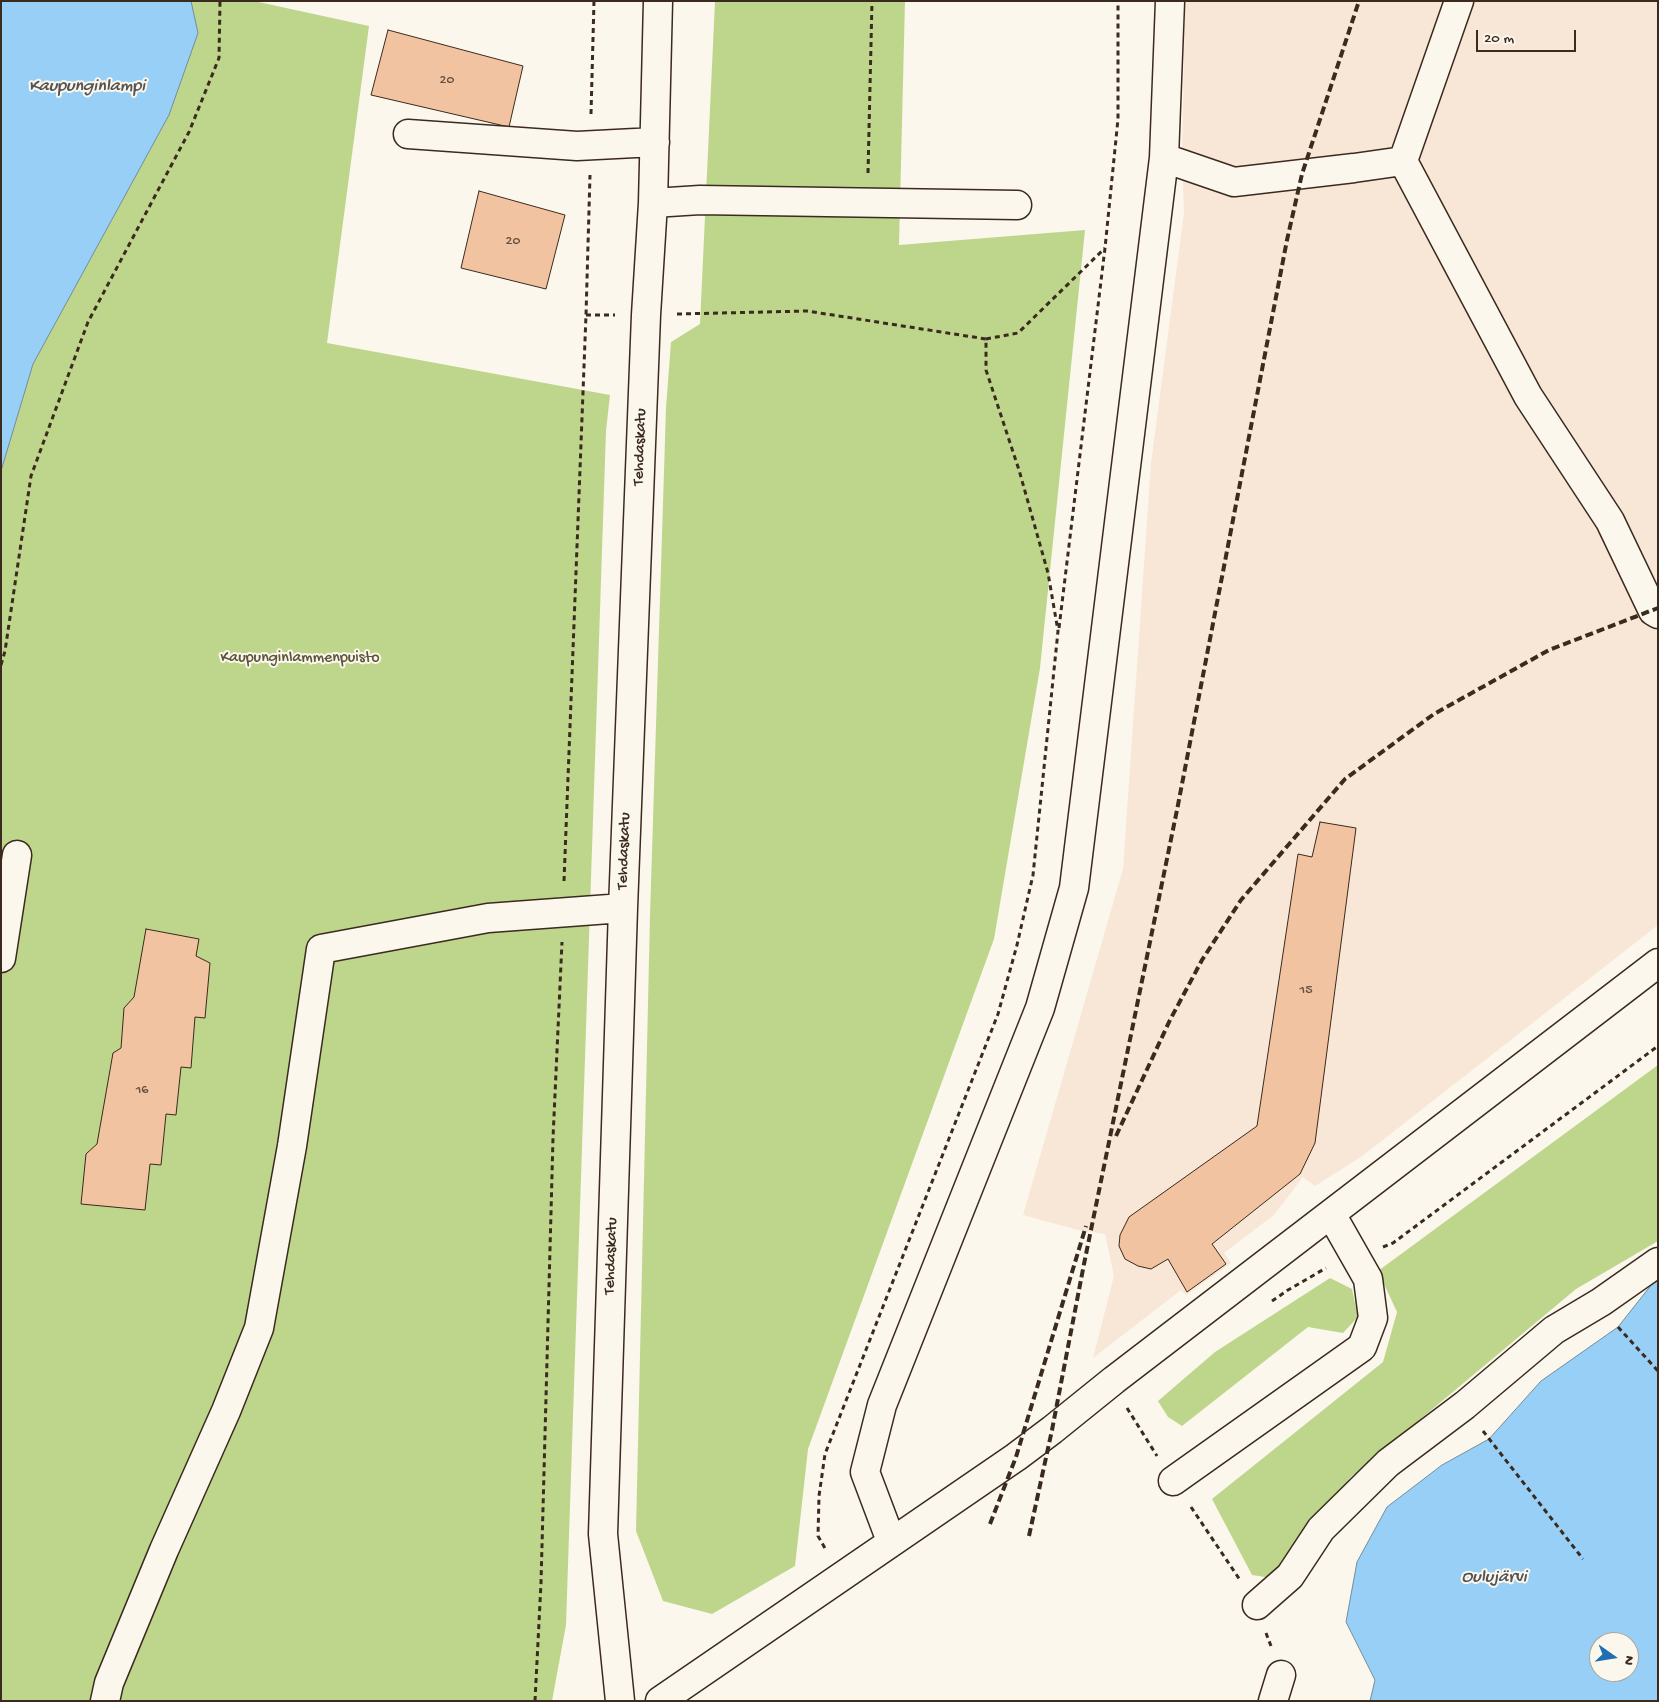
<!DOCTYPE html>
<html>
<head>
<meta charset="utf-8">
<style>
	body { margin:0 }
	#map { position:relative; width:1659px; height:1702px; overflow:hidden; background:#fbf7ec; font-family:"Gochi Hand",sans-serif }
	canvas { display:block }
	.frame { position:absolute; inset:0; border:2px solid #3b2a1e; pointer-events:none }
	.north { position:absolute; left:1589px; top:1632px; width:50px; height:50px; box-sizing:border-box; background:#fbf7ec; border:1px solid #aea59a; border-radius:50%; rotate:103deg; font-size:14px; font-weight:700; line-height:20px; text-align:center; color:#3b2a1e }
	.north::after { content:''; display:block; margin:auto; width:18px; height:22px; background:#1f6fb2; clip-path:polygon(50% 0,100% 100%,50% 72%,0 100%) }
	.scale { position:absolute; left:1476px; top:30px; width:100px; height:22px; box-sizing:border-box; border:2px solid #3b2a1e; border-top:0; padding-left:6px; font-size:15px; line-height:18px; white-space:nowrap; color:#3b2a1e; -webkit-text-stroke:4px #fbf7ec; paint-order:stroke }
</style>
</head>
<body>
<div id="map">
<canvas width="1659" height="1702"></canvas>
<div class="frame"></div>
<div class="north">N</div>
<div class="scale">20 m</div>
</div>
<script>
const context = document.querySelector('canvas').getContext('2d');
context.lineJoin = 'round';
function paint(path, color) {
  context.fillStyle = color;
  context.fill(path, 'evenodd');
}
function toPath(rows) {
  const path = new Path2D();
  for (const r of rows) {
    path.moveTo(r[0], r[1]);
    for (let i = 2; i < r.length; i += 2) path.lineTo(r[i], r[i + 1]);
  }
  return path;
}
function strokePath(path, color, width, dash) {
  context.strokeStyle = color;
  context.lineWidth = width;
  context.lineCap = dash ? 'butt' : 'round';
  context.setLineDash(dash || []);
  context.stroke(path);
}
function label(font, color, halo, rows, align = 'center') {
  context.font = font + ' "Gochi Hand",sans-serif';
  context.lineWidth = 4;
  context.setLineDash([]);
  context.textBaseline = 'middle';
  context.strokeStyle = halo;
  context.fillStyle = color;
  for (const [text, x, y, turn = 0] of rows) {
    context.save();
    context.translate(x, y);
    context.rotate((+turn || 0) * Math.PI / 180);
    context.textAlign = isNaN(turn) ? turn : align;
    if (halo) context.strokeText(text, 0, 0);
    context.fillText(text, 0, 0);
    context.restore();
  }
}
const built = toPath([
	[1185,1,1658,1,1658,925,1361,1157,1315,1186,1303,1177,1274,1215,1224,1253,1231,1263,1186,1295,1181,1290,1093,1358,1114,1276,1105,1234,1078,1230,1023,1215,1123,869,1151,463,1184,213,1182,157]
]);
const green = toPath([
	[1,1,254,1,369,26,327,343,610,395,606,431,566,1625,552,1701,1,1701],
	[715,1,905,1,899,245,1085,230,1040,668,994,939,808,1449,795,1566,712,1614,663,1601,636,1531,650,915,666,408,671,342,700,324],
	[1658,1065,1658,1241,1576,1289,1350,1478,1278,1579,1252,1575,1212,1499,1383,1362,1397,1312,1378,1271],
	[1330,1278,1352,1289,1358,1317,1343,1333,1308,1327,1182,1426,1168,1417,1158,1401,1215,1352]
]);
const water = toPath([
	[1,1,191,1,198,33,169,115,33,364,1,471,1,1],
	[1658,1281,1658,1701,1370,1701,1375,1680,1346,1622,1357,1562,1387,1507,1442,1465,1489,1439,1541,1381,1618,1327,1652,1284,1658,1281],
	[1599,1642,1629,1642,1629,1672,1599,1672,1599,1642]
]);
const building = toPath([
	[388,30,523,66,509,127,371,95,388,30],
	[479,191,565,215,546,289,461,268,479,191],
	[1320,822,1356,828,1315,1143,1300,1174,1212,1244,1226,1264,1187,1292,1168,1259,1151,1269,1138,1266,1125,1259,1119,1246,1120,1235,1129,1217,1257,1126,1298,854,1312,857,1320,822],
	[146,929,199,939,196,956,210,963,205,1018,195,1017,191,1068,181,1067,176,1115,166,1114,161,1165,150,1164,145,1210,81,1204,86,1154,97,1144,113,1053,121,1048,124,1008,134,997,146,929]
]);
const path = toPath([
	[591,114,594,1],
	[868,173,872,1],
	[677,314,807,311,986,339,986,370,1019,470,1048,573,1058,631,1033,875,1017,945,998,1014,825,1454,819,1496,818,1536,826,1550],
	[586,315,615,315],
	[986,339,1018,333,1105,248],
	[1059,628,1105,248,1118,119,1118,1],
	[1,665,5,651,31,476,88,322,189,132,219,58,220,1],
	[564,881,586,315,590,175],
	[1383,1247,1393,1243,1658,1046],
	[1272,1301,1288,1290,1326,1268],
	[1618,1327,1658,1371],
	[1127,1408,1157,1456],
	[1483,1431,1583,1559],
	[1191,1507,1240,1580],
	[1266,1633,1271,1646],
	[535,1701,541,1583,553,1138,562,942]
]);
const minor = toPath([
	[408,134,577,146,655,142],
	[1164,158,1234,182,1354,168,1403,161,1528,396,1610,521,1653,611,1658,614],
	[1403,161,1459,1],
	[653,203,700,200,1017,205],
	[1,958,17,855],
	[1173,1481,1362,1347,1373,1318,1368,1279,1331,1214],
	[891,1541,865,1472,882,1405,1040,1008,1074,888,1164,158,1170,1],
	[1257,1605,1290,1576,1321,1529,1388,1463,1465,1405,1554,1330,1601,1302,1658,1262],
	[105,1701,109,1683,164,1550,226,1411,259,1328,292,1146,321,949,488,918,623,908],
	[620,1701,603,1534,623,908,646,315,653,203,658,1],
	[660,1701,1016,1457,1052,1430,1114,1380,1658,963],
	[1273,1701,1281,1675]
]);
const rail = toPath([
	[1116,1136,1170,1020,1202,960,1241,900,1345,779,1434,714,1549,650,1658,608],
	[990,1524,1016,1457,1086,1226],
	[1029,1536,1052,1430,1084,1264,1177,810,1287,240,1302,174,1359,1]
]);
const numberNames = [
	["20",447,81],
	["20",513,242],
	["15",1306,991],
	["16",142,1091]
];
const streetNames = [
	["Tehdaskatu",641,447,-88],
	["Tehdaskatu",625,851,-88],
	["Tehdaskatu",612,1256,-88]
];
const parkNames = [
	["Kaupunginlammenpuisto",300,659]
];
const waterNames = [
	["Kaupunginlampi",87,87],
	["Oulujärvi",1494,1578]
];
paint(built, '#f8e7d6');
paint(green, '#bed68c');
paint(water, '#97cff6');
strokePath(water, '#728da0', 1);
paint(building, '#f1c3a1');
strokePath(building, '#3b2a1e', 1);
strokePath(minor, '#3b2a1e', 31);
strokePath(path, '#3b2a1e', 3, [5, 4]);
strokePath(minor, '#fbf7ec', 28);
strokePath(rail, '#3b2a1e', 4, [8, 4]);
label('14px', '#68503f', null, numberNames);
label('16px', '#3b2a1e', '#fbf7ec', streetNames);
label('16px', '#5c553a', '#fbf7ec', parkNames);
label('italic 18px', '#525354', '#fbf7ec', waterNames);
</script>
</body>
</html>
